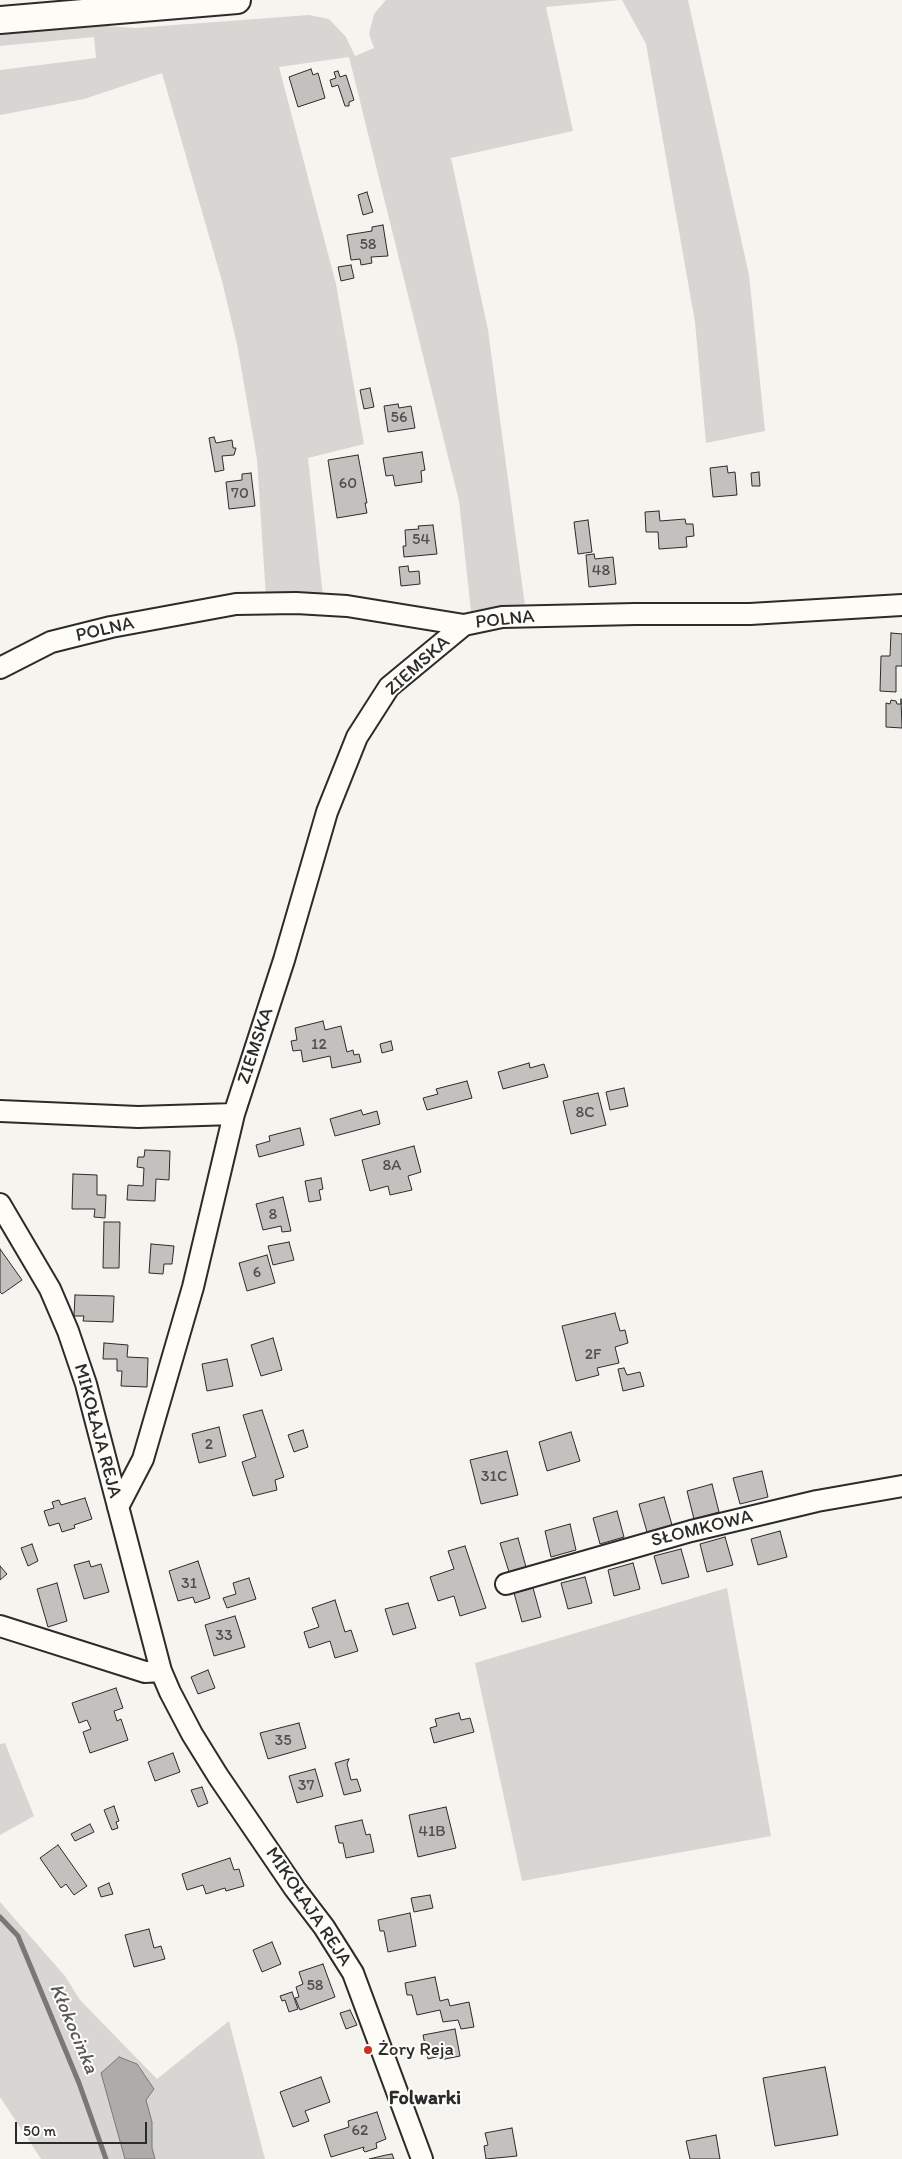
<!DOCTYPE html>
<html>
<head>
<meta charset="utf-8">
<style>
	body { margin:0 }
	#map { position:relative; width:902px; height:2159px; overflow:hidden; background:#f5f4ef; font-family:Itim,sans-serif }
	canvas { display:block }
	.scale { position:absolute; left:15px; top:2122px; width:132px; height:22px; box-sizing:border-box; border:2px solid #2b2b2b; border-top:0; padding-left:6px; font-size:15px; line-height:18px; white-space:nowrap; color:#2b2b2b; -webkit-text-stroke:4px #fdfcf7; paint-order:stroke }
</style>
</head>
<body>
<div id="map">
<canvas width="902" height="2159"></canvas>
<div class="scale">50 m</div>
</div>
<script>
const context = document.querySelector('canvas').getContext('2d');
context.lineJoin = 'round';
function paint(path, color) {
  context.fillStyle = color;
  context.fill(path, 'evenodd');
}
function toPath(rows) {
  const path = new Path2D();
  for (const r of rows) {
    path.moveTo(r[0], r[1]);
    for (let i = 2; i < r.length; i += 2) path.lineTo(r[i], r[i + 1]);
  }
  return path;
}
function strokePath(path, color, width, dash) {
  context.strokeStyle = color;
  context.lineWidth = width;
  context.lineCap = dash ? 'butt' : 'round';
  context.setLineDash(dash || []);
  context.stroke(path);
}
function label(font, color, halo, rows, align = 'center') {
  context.font = font + ' Itim,sans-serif';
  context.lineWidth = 4;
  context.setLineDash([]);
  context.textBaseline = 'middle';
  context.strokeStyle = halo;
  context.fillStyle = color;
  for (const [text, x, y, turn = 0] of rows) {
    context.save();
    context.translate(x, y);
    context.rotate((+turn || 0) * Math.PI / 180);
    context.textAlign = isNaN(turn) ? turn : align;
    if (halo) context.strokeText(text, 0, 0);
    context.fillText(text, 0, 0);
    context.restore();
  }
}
const green = toPath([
	[386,0,621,0,546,7,573,131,451,158,488,330,525,606,471,611,459,501,349,57,279,67,336,284,364,444,308,458,323,596,266,598,257,459,237,344,222,281,162,73,84,99,0,115,0,70,96,58,94,37,0,46,0,31,92,25,135,28,309,15,329,19,346,37,355,56,374,48,369,34,374,14],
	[622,0,688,0,749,275,765,431,706,443,695,322,646,44],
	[727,1588,771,1836,522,1881,475,1663],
	[5,1743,34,1816,0,1835,0,1744],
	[0,1902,65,1976,80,2000,157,2079,229,2021,265,2159,41,2159,0,2097]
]);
const water = toPath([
	[119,2057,137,2064,154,2089,146,2100,152,2122,152,2148,155,2159,125,2159,101,2073,119,2057]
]);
const stream = toPath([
	[0,1917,18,1936,79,2083,106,2159]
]);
const building = toPath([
	[311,69,313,75,318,73,325,98,298,107,289,77,311,69],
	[338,71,340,77,346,75,354,100,349,102,349,106,345,106,338,85,332,87,330,80,336,78,334,72,338,71],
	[367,192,373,212,363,215,358,195,367,192],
	[383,225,388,256,371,257,372,263,361,265,360,259,351,260,347,235,372,231,372,227,383,225],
	[351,265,354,278,341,281,338,267,351,265],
	[370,388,374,407,364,409,360,390,370,388],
	[398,404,399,408,411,406,415,428,388,432,384,406,398,404],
	[214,437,216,443,232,440,233,448,236,448,234,455,222,456,224,470,215,472,209,438,214,437],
	[422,452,425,470,421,471,422,482,395,486,393,475,386,476,383,458,422,452],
	[358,455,367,503,365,503,367,513,337,518,328,460,358,455],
	[727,466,728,473,735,472,737,495,713,497,710,468,727,466],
	[759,472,760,486,752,486,751,473,759,472],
	[251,473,255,506,229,509,226,482,242,480,242,474,251,473],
	[659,511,660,521,685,519,686,524,693,524,694,536,686,537,687,547,659,549,658,532,646,532,645,512,659,511],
	[588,520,592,552,578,554,574,522,588,520],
	[433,525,437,554,404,557,403,546,406,546,405,530,419,529,418,526,433,525],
	[594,554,595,559,613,557,616,584,589,587,586,555,594,554],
	[408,566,409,572,419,571,420,584,401,586,399,567,408,566],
	[891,633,902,634,902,666,896,666,896,692,880,691,881,656,890,656,891,633],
	[901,699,902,728,886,727,886,703,890,704,891,700,896,701,897,704,901,704,901,699],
	[323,1021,325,1030,341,1026,347,1052,353,1050,354,1055,359,1054,361,1062,332,1068,330,1056,303,1062,301,1050,293,1051,291,1041,297,1040,295,1028,323,1021],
	[391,1041,393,1050,382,1053,380,1044,391,1041],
	[529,1063,530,1068,544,1064,548,1077,503,1089,498,1072,529,1063],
	[467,1081,472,1098,427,1110,423,1098,438,1094,436,1089,467,1081],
	[624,1088,628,1106,610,1110,606,1092,624,1088],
	[598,1093,606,1125,571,1134,563,1101,598,1093],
	[361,1110,363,1115,377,1111,380,1124,335,1136,330,1119,361,1110],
	[300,1128,304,1145,259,1157,256,1145,270,1141,269,1136,300,1128],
	[414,1146,421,1172,408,1176,412,1190,390,1195,388,1186,370,1191,362,1160,414,1146],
	[145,1150,170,1151,169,1180,156,1179,155,1201,127,1200,128,1185,143,1186,144,1168,137,1167,138,1157,144,1157,145,1150],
	[73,1174,97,1175,97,1195,106,1195,105,1218,94,1217,95,1209,72,1209,73,1174],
	[321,1178,323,1189,319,1190,321,1200,309,1202,305,1181,321,1178],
	[283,1197,291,1231,282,1232,281,1226,263,1230,256,1204,283,1197],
	[104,1222,120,1222,119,1268,103,1268,104,1222],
	[289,1242,294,1260,273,1265,268,1246,289,1242],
	[151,1244,174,1246,172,1264,164,1264,163,1274,149,1273,151,1244],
	[0,1249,22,1280,2,1294,0,1292,0,1249],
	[267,1255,275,1283,247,1291,239,1263,267,1255],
	[75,1295,114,1296,113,1322,83,1321,84,1316,74,1316,75,1295],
	[615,1313,620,1331,625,1330,628,1343,615,1347,619,1363,597,1368,599,1375,576,1381,562,1326,615,1313],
	[273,1338,282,1370,261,1376,251,1345,273,1338],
	[104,1343,128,1345,127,1357,148,1358,147,1387,121,1386,122,1371,117,1371,117,1359,103,1359,104,1343],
	[227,1359,233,1386,207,1391,202,1364,227,1359],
	[624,1368,627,1375,640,1372,644,1386,623,1391,618,1369,624,1368],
	[262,1410,284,1477,275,1480,277,1490,253,1496,242,1462,256,1457,243,1415,262,1410],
	[219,1427,226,1456,199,1463,192,1434,219,1427],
	[303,1430,308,1447,294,1452,288,1435,303,1430],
	[571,1432,580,1461,547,1471,539,1442,571,1432],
	[507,1451,518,1495,481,1504,470,1460,507,1451],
	[762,1471,768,1497,740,1504,733,1478,762,1471],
	[712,1484,719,1512,694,1519,687,1491,712,1484],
	[664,1497,672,1525,647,1532,639,1504,664,1497],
	[85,1498,92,1519,74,1525,75,1528,62,1532,59,1523,49,1526,44,1511,54,1508,52,1502,59,1500,61,1505,85,1498],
	[617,1511,624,1537,600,1544,593,1518,617,1511],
	[570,1524,576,1550,551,1557,545,1531,570,1524],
	[780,1531,787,1557,758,1565,751,1539,780,1531],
	[725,1537,733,1565,707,1572,700,1544,725,1537],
	[518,1538,526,1567,509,1572,500,1543,518,1538],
	[32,1544,38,1561,28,1566,21,1548,32,1544],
	[465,1546,486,1608,460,1616,454,1596,438,1601,430,1577,454,1569,448,1551,465,1546],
	[681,1549,689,1577,662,1584,654,1556,681,1549],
	[89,1561,91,1567,101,1564,109,1592,84,1599,74,1565,89,1561],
	[198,1561,210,1598,195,1603,193,1597,178,1601,169,1571,198,1561],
	[633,1563,640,1589,614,1596,608,1570,633,1563],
	[0,1566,7,1574,0,1580,0,1566],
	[585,1577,592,1603,568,1609,561,1583,585,1577],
	[249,1578,256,1599,227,1608,223,1598,236,1594,233,1583,249,1578],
	[57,1583,67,1621,48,1627,37,1589,57,1583],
	[533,1588,541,1617,522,1622,514,1593,533,1588],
	[335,1600,345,1632,351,1630,358,1651,335,1658,330,1641,309,1648,304,1632,319,1627,312,1608,335,1600],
	[408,1603,416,1628,393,1635,385,1609,408,1603],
	[235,1616,245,1647,214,1656,205,1625,235,1616],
	[208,1670,215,1688,198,1694,191,1677,208,1670],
	[116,1688,123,1708,114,1711,117,1721,121,1719,128,1740,90,1753,83,1732,91,1729,87,1720,79,1723,72,1703,116,1688],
	[459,1713,461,1720,470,1718,474,1732,434,1743,430,1728,437,1726,435,1719,459,1713],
	[299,1723,306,1748,268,1759,260,1733,299,1723],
	[173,1753,180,1772,155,1781,148,1762,173,1753],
	[349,1759,347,1764,351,1780,357,1779,361,1791,344,1795,335,1763,349,1759],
	[315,1769,323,1796,297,1803,289,1776,315,1769],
	[202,1787,208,1803,198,1807,191,1790,202,1787],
	[114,1806,119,1821,116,1822,118,1828,112,1830,104,1810,114,1806],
	[446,1807,456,1848,418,1857,409,1815,446,1807],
	[362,1820,366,1835,370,1834,374,1852,346,1858,343,1843,339,1843,335,1826,362,1820],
	[90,1824,94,1832,75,1841,71,1834,90,1824],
	[58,1845,87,1886,74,1895,66,1884,61,1888,40,1858,58,1845],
	[230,1858,234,1870,239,1869,244,1886,226,1891,225,1888,206,1894,203,1885,187,1890,182,1874,230,1858],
	[109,1883,113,1894,101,1897,98,1888,109,1883],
	[430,1895,433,1908,414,1912,411,1898,430,1895],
	[410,1913,416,1946,388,1952,384,1931,380,1931,378,1920,410,1913],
	[149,1929,154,1948,161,1946,165,1959,134,1967,125,1935,149,1929],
	[272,1942,281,1964,262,1972,253,1950,272,1942],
	[323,1964,335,1997,300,2010,295,1998,299,1997,296,1987,303,1984,299,1972,323,1964],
	[435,1977,440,2001,448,1999,450,2006,469,2002,474,2027,461,2029,458,2020,443,2022,440,2010,417,2015,412,1995,407,1995,405,1983,435,1977],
	[292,1992,298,2009,289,2012,285,2000,282,2001,280,1996,292,1992],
	[350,2010,357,2025,346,2029,340,2013,350,2010],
	[455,2029,460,2056,440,2060,440,2056,428,2059,423,2035,455,2029],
	[825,2067,838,2135,775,2146,763,2078,825,2067],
	[321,2077,330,2102,305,2111,309,2121,293,2127,280,2092,321,2077],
	[377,2112,386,2139,376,2143,377,2148,365,2152,363,2150,364,2147,331,2157,324,2135,349,2127,348,2121,377,2112],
	[512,2128,517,2156,486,2159,484,2146,488,2145,485,2133,512,2128],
	[716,2135,720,2159,690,2159,686,2141,716,2135],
	[392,2154,394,2159,369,2159,386,2155,392,2154]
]);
const minor = toPath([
	[0,668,51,642,111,627,236,604,296,603,347,606,464,625,502,617,635,614,750,614,902,605],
	[0,1111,138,1117,234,1114],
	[0,1204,50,1289,68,1331,86,1384,161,1671,170,1692,192,1734,218,1776,295,1889,324,1927,353,1973,422,2159],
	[118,1507,143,1459,193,1287,234,1114,284,960,327,812,357,737,389,687,464,625],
	[506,1584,691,1531,817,1501,902,1486],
	[0,1626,145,1672,161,1671]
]);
const major = toPath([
	[0,20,237,0]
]);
const markers = [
	[368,2050,5,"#c8321e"]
];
const numberNames = [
	["58",368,245],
	["56",399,418],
	["60",348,484],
	["70",240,494],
	["54",421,540],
	["48",601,571],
	["12",319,1045],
	["8C",585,1113],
	["8A",392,1166],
	["8",273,1215],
	["6",257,1273],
	["2F",593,1355],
	["2",209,1445],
	["31C",494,1477],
	["31",189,1584],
	["33",224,1636],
	["35",283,1741],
	["37",306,1786],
	["41B",432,1832],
	["58",315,1986],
	["62",360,2131]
];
const streetNames = [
	["POLNA",505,620,-6],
	["POLNA",105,630,-13],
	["ZIEMSKA",418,666,-42],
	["ZIEMSKA",256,1046,-72],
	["MIKOŁAJA REJA",97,1431,75],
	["SŁOMKOWA",702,1529,-14],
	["MIKOŁAJA REJA",308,1907,56]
];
const poiNames = [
	["Żory Reja",378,2050]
];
const waterNames = [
	["Kłokocinka",73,2029,67]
];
const neighbourhoodNames = [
	["Folwarki",425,2099]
];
paint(green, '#d7d6d2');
paint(water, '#adaca9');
strokePath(water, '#797877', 1);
strokePath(stream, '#797877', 5);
paint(building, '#c2c1be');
strokePath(building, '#2b2b2b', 1);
strokePath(minor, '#2b2b2b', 24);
strokePath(major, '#2b2b2b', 30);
strokePath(minor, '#fdfcf7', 20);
strokePath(major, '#fdfcf7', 26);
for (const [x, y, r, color] of markers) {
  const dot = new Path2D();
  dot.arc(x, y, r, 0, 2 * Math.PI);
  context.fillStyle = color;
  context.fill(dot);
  strokePath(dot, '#fdfcf7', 2);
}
label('16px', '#515050', null, numberNames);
label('19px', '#2b2b2b', '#fdfcf7', streetNames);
label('19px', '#2b2b2b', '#fdfcf7', poiNames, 'left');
label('italic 20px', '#585857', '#fdfcf7', waterNames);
label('bold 20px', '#2b2b2b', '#fdfcf7', neighbourhoodNames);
</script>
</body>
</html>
